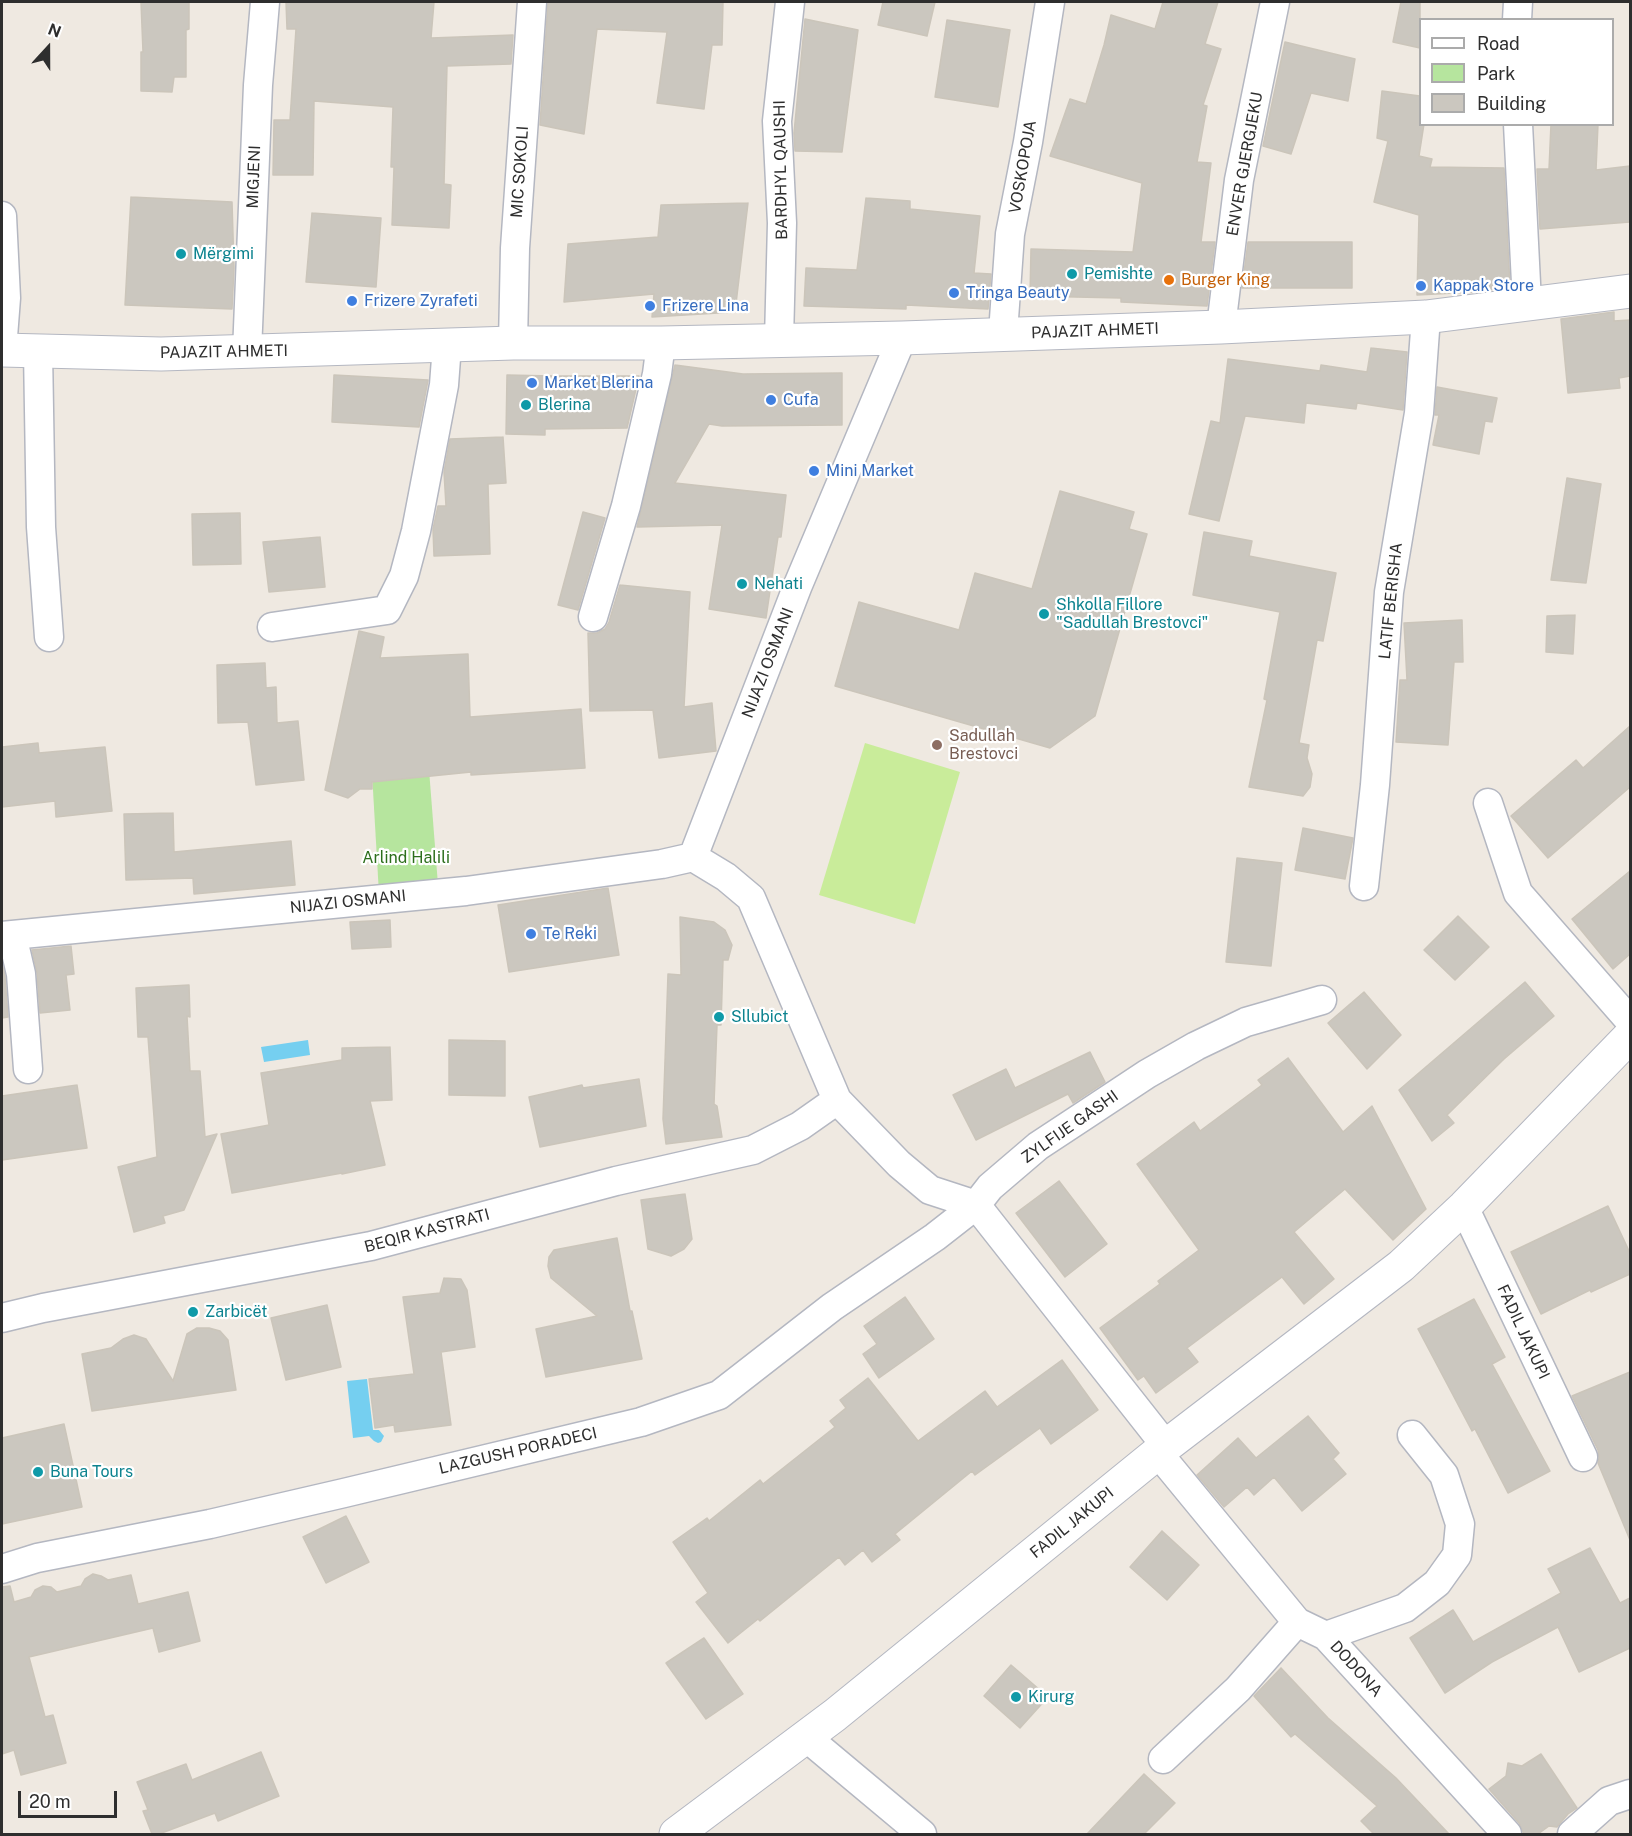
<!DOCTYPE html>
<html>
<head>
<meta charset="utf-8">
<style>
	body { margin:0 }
	#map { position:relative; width:1632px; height:1836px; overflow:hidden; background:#efe9e1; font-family:"Public Sans",sans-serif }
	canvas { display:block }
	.frame { position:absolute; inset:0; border:3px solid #2e2e2e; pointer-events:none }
	.legend { position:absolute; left:1419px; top:18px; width:195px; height:108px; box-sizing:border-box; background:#fff; border:2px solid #ababab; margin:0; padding:8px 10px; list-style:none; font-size:18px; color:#2e2e2e }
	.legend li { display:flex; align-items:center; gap:12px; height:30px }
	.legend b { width:30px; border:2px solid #ababab }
	.north { position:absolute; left:18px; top:18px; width:60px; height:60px; -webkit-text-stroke:4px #fff; paint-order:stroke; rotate:21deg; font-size:16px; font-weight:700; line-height:24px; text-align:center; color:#2e2e2e }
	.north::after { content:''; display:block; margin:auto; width:21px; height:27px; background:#2e2e2e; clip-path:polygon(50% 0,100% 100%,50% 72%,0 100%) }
	.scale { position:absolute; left:18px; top:1791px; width:99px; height:27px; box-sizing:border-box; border:3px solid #2e2e2e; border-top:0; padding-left:8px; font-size:18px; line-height:21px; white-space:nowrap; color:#2e2e2e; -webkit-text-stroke:4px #fff; paint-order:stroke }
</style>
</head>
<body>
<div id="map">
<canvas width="1632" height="1836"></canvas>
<div class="frame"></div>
<ul class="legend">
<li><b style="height:8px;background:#fff"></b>Road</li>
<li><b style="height:16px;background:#b6e59e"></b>Park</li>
<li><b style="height:16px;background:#cbc7bf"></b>Building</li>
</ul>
<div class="north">N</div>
<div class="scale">20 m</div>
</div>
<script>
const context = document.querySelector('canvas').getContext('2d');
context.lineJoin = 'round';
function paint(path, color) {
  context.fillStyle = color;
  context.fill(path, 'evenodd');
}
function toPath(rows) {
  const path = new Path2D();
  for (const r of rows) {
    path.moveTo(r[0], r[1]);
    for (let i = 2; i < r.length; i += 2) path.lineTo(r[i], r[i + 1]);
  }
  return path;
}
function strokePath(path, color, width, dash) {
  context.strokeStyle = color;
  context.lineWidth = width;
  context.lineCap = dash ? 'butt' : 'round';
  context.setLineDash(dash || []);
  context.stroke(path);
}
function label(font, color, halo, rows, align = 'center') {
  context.font = font + ' "Public Sans",sans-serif';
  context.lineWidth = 4.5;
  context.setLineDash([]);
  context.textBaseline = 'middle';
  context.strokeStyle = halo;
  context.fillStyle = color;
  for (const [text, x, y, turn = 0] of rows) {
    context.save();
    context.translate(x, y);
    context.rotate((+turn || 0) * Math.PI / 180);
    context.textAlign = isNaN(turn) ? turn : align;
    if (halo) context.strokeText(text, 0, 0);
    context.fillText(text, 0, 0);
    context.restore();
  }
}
const green = toPath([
	[425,718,438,885,379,894,369,721]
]);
const pitch = toPath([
	[865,743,960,772,915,924,819,895]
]);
const water = toPath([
	[308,1040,310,1055,264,1062,261,1047],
	[367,1379,373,1430,379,1430,384,1436,381,1442,378,1443,374,1441,369,1436,353,1438,347,1381]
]);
const building = toPath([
	[141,2,189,2,189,29,186,30,186,77,174,77,172,92,141,91,141,52,143,52,141,2],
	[286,2,434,2,431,38,513,35,511,64,447,66,444,184,451,185,449,228,392,225,394,167,391,167,393,107,314,101,313,175,273,175,274,120,290,120,296,29,287,29,286,2],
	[548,2,723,2,722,45,712,45,704,109,657,103,667,32,597,29,584,134,540,125,548,2],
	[883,2,935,2,927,36,878,25,883,2],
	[1163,2,1218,2,1205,44,1221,49,1203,105,1207,106,1197,162,1211,163,1201,242,1215,242,1207,306,1121,302,1121,298,1030,296,1031,249,1133,252,1142,183,1050,156,1070,99,1086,104,1104,45,1111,15,1155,29,1163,2],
	[1401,2,1420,2,1420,48,1393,42,1401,2],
	[805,19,858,30,842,152,795,151,794,133,805,19],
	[947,20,1010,30,998,107,935,97,947,20],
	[1285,42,1355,59,1348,101,1311,93,1291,154,1263,146,1285,42],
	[1382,91,1420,96,1420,124,1424,124,1419,156,1432,159,1430,167,1504,168,1510,287,1473,292,1417,295,1419,215,1374,202,1388,141,1377,138,1382,91],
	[1551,124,1598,124,1596,170,1630,166,1630,222,1540,229,1537,169,1549,169,1551,124],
	[131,197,232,202,234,268,232,309,125,305,131,197],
	[866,198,910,201,910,209,980,216,974,273,991,274,988,309,906,305,906,309,804,306,806,268,857,270,866,198],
	[748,203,735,312,652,317,654,294,564,302,568,244,658,237,661,205,748,203],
	[312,213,381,218,376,287,306,282,312,213],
	[1248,242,1352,242,1352,288,1242,288,1248,242],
	[1614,312,1614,321,1630,320,1630,376,1619,378,1620,388,1568,393,1561,319,1614,312],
	[1371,348,1407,352,1403,410,1357,403,1356,409,1306,403,1304,423,1245,416,1219,521,1189,514,1211,421,1220,423,1228,359,1320,371,1321,365,1367,372,1371,348],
	[675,365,743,374,842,373,842,425,722,426,709,424,675,483,786,495,781,537,778,537,766,618,709,609,722,525,637,527,675,365],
	[334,375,428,380,419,427,332,422,334,375],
	[507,375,552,376,639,376,627,428,545,429,545,435,506,434,507,375],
	[1437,387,1497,398,1492,422,1485,421,1479,454,1433,445,1439,415,1435,415,1437,387],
	[503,437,506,483,488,484,490,554,434,556,433,529,438,506,446,506,444,472,450,439,503,437],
	[1567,478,1601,484,1586,583,1551,580,1567,478],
	[1060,491,1134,512,1129,529,1147,534,1095,716,1050,748,835,686,859,602,959,630,975,573,1032,589,1060,491],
	[583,512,605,518,578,610,558,605,583,512],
	[240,513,241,564,193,565,192,514,240,513],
	[1204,532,1252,541,1249,556,1336,573,1323,641,1317,640,1299,743,1309,745,1307,758,1312,774,1310,787,1303,796,1249,787,1267,700,1264,699,1280,612,1193,595,1204,532],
	[320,537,325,587,269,592,263,542,320,537],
	[620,585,690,592,684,707,712,703,716,751,659,758,653,710,590,711,588,633,597,633,605,629,609,622,620,585],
	[1575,615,1573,654,1546,652,1547,616,1575,615],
	[1462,620,1463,662,1454,662,1448,745,1396,742,1400,680,1407,680,1404,623,1462,620],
	[359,631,384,637,380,658,468,654,470,717,581,709,585,768,471,775,471,772,372,782,372,789,360,789,348,798,325,790,359,631],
	[265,663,266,688,276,687,277,723,298,721,304,780,256,785,248,722,218,723,217,665,265,663],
	[1630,726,1630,787,1548,858,1511,816,1576,760,1583,768,1630,726],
	[38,743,39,753,105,747,112,811,56,817,55,801,2,807,2,747,38,743],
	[173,813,174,852,291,841,295,885,194,894,193,878,126,880,124,814,173,813],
	[1303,828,1353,838,1345,879,1295,870,1303,828],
	[1237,858,1282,863,1271,966,1226,962,1237,858],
	[1630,871,1630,954,1613,969,1572,919,1630,871],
	[608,888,619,955,509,972,498,905,608,888],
	[1458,916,1489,947,1455,980,1424,950,1458,916],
	[680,917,714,922,725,930,732,945,728,960,723,960,721,1025,717,1025,714,1104,717,1106,722,1137,666,1144,663,1119,668,974,681,975,680,917],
	[390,920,391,947,352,949,350,922,390,920],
	[71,946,74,974,66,975,70,1010,40,1013,37,973,32,950,71,946],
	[2,963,5,976,8,1017,2,1018,2,963],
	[1525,982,1554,1016,1504,1059,1447,1115,1454,1123,1432,1141,1399,1090,1525,982],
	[189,985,190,1017,187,1016,190,1071,200,1071,205,1137,217,1134,184,1210,163,1216,165,1223,134,1232,118,1167,157,1157,148,1037,138,1037,136,988,189,985],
	[1364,992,1401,1035,1367,1069,1328,1023,1364,992],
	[449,1040,505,1041,505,1096,449,1095,449,1040],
	[390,1047,392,1100,370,1101,385,1165,342,1174,342,1173,232,1193,221,1134,269,1125,261,1073,342,1060,342,1048,390,1047],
	[1090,1052,1105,1082,1073,1103,1068,1094,976,1140,953,1095,1006,1069,1015,1088,1090,1052],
	[1288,1058,1343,1132,1372,1106,1426,1209,1393,1240,1345,1189,1294,1232,1334,1279,1304,1304,1282,1277,1187,1348,1198,1362,1156,1393,1144,1376,1138,1380,1100,1328,1160,1284,1158,1281,1199,1250,1137,1164,1194,1122,1200,1131,1262,1085,1258,1080,1288,1058],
	[639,1079,646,1126,540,1147,529,1097,582,1085,583,1088,639,1079],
	[77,1085,87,1148,2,1160,2,1096,77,1085],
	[1059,1181,1107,1244,1065,1277,1016,1213,1059,1181],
	[685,1194,692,1239,684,1249,671,1256,648,1249,641,1200,685,1194],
	[1608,1206,1630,1253,1630,1274,1591,1292,1590,1290,1541,1314,1511,1252,1608,1206],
	[617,1238,630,1311,632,1311,642,1359,546,1377,536,1329,597,1316,551,1278,548,1266,549,1257,554,1250,617,1238],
	[444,1278,461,1279,467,1290,475,1347,441,1352,451,1425,395,1432,394,1425,375,1428,369,1379,414,1374,403,1297,440,1293,444,1278],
	[905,1297,934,1339,879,1378,863,1354,877,1344,864,1326,905,1297],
	[1474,1299,1505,1357,1492,1364,1550,1471,1508,1493,1475,1429,1472,1431,1418,1329,1474,1299],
	[327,1305,341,1367,286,1380,271,1318,327,1305],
	[197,1328,209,1328,220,1331,228,1340,236,1390,92,1411,82,1354,111,1348,123,1339,134,1335,146,1339,173,1381,187,1334,197,1328],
	[1062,1360,1098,1410,1051,1444,1040,1428,975,1475,972,1471,895,1534,900,1540,872,1562,863,1550,845,1565,839,1557,760,1621,758,1619,728,1643,696,1602,708,1593,673,1542,707,1518,709,1521,760,1480,763,1484,835,1427,830,1421,846,1408,840,1400,868,1378,918,1441,985,1391,997,1407,1062,1360],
	[1630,1372,1630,1540,1598,1463,1599,1458,1598,1450,1572,1396,1630,1372],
	[1308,1416,1339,1453,1333,1459,1346,1474,1302,1511,1274,1477,1254,1495,1247,1487,1224,1507,1197,1475,1238,1438,1256,1458,1308,1416],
	[64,1424,82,1507,2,1524,2,1438,64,1424],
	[346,1516,369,1562,326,1583,303,1537,346,1516],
	[1162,1531,1199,1565,1167,1600,1130,1567,1162,1531],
	[1590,1548,1620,1603,1630,1598,1630,1648,1579,1672,1558,1627,1492,1662,1445,1693,1410,1638,1453,1610,1473,1642,1561,1593,1548,1569,1590,1548],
	[93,1574,101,1576,108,1580,131,1575,138,1604,188,1592,200,1641,159,1652,153,1628,29,1657,45,1717,53,1715,66,1763,21,1775,14,1750,2,1754,2,1587,10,1586,14,1602,31,1597,35,1590,43,1586,51,1587,57,1592,81,1586,85,1579,93,1574],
	[704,1638,743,1694,706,1719,666,1663,704,1638],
	[1011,1665,1048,1697,1020,1728,984,1696,1011,1665],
	[1281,1668,1328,1718,1396,1778,1449,1834,1374,1834,1361,1821,1377,1806,1295,1734,1291,1737,1254,1696,1281,1668],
	[261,1752,279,1796,218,1821,215,1813,159,1834,152,1834,143,1811,148,1810,137,1782,186,1764,192,1780,261,1752],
	[1541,1754,1577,1808,1568,1814,1557,1827,1549,1826,1538,1834,1524,1834,1519,1823,1489,1789,1506,1776,1508,1763,1522,1766,1541,1754],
	[1144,1774,1175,1803,1144,1834,1087,1834,1144,1774]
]);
const minor = toPath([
	[1517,20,1518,2],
	[1518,124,1527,303],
	[2,216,6,298,2,350],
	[1221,327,1239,180,1275,2],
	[1003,333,1010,234,1028,142,1050,2],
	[779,340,782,223,777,121,790,2],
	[513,343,515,248,532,2],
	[38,351,41,527,49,637],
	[247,352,258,85,265,2],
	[593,617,626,506,657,374,661,343],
	[272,627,387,610,404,576,416,531,444,385,447,345],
	[1488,803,1518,893,1630,1021],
	[693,857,798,585,902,338],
	[1364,886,1375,785,1389,592,1419,413,1426,317],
	[12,935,21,974,28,1069],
	[2,936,466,891,662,864,693,857,726,877,751,898,837,1100,899,1164,930,1190,976,1205],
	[976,1205,1166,1446],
	[1464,1207,1583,1457],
	[2,1318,43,1308,371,1246,616,1181,753,1150,800,1126,837,1100],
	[1158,1453,1297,1622,1326,1636,1507,1834],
	[2,1569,37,1558,210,1524,344,1493,641,1422,719,1395,832,1307,935,1237,976,1205,990,1187,1038,1146,1082,1117,1147,1074,1196,1046,1246,1022,1322,1000],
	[1326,1636,1405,1608,1437,1583,1457,1555,1460,1524,1444,1475,1412,1435],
	[806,1737,922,1834],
	[1163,1759,1238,1689,1297,1622],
	[1572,1834,1609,1801,1630,1794]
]);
const tertiary = toPath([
	[2,350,161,354,513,343,661,343,902,338,1221,327,1426,317,1630,291],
	[676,1834,835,1715,1166,1446,1401,1266,1464,1207,1630,1036]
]);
const markers = [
	[181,254,6,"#0f9aa8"],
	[1072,274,6,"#0f9aa8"],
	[1169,280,6,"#e8710a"],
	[1421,286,6,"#3f7fe0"],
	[954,293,6,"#3f7fe0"],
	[352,301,6,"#3f7fe0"],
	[650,306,6,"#3f7fe0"],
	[532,383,6,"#3f7fe0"],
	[771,400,6,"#3f7fe0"],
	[526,405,6,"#0f9aa8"],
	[814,471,6,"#3f7fe0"],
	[742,584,6,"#0f9aa8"],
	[1044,614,6,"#0f9aa8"],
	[937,745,6,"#8d6e63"],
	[531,934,6,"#3f7fe0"],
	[719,1017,6,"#0f9aa8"],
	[193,1312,6,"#0f9aa8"],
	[38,1472,6,"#0f9aa8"],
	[1016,1697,6,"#0f9aa8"]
];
const streetNames = [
	["ENVER GJERGJEKU",1245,164,-80],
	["VOSKOPOJA",1023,167,-80],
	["BARDHYL QAUSHI",781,170,-91],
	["MIC SOKOLI",520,172,-86],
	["MIGJENI",254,177,-88],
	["PAJAZIT AHMETI",1095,331,-2],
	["PAJAZIT AHMETI",224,352,-1],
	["LATIF BERISHA",1391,601,-84],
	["NIJAZI OSMANI",768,663,-69],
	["NIJAZI OSMANI",348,902,-6],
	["ZYLFIJE GASHI",1070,1127,-35],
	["BEQIR KASTRATI",427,1231,-15],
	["FADIL JAKUPI",1523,1332,65],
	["LAZGUSH PORADECI",518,1451,-13],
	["FADIL JAKUPI",1072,1523,-39],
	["DODONA",1356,1669,48]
];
const cultureNames = [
	["Mërgimi",193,254],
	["Pemishte",1084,274],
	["Blerina",538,405],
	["Nehati",754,584],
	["Shkolla Fillore",1056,605],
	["\"Sadullah Brestovci\"",1056,623],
	["Sllubict",731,1017],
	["Zarbicët",205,1312],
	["Buna Tours",50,1472],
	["Kirurg",1028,1697]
];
const foodNames = [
	["Burger King",1181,280]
];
const shopNames = [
	["Kappak Store",1433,286],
	["Tringa Beauty",966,293],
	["Frizere Zyrafeti",364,301],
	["Frizere Lina",662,306],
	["Market Blerina",544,383],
	["Cufa",783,400],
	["Mini Market",826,471],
	["Te Reki",543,934]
];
const educationNames = [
	["Sadullah",949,736],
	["Brestovci",949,754]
];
const parkNames = [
	["Arlind Halili",406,858]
];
paint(green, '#b6e59e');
paint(pitch, '#c9ec9a');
paint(water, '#75cff0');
paint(building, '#cbc7bf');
strokePath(building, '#cbc5ba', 1.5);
strokePath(minor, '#b4b7c1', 31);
strokePath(tertiary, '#b4b7c1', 35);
strokePath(minor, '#fff', 28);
strokePath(tertiary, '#fff', 33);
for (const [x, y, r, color] of markers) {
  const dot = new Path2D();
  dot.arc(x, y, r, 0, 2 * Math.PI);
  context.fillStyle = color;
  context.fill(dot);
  strokePath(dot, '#fff', 2);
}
label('16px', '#2e2e2e', '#fff', streetNames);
label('16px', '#0d838f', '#fff', cultureNames, 'left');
label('16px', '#c56008', '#fff', foodNames, 'left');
label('16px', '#366cbe', '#fff', shopNames, 'left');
label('16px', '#785e54', '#fff', educationNames, 'left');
label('16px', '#2c6e1b', '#fff', parkNames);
</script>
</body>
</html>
